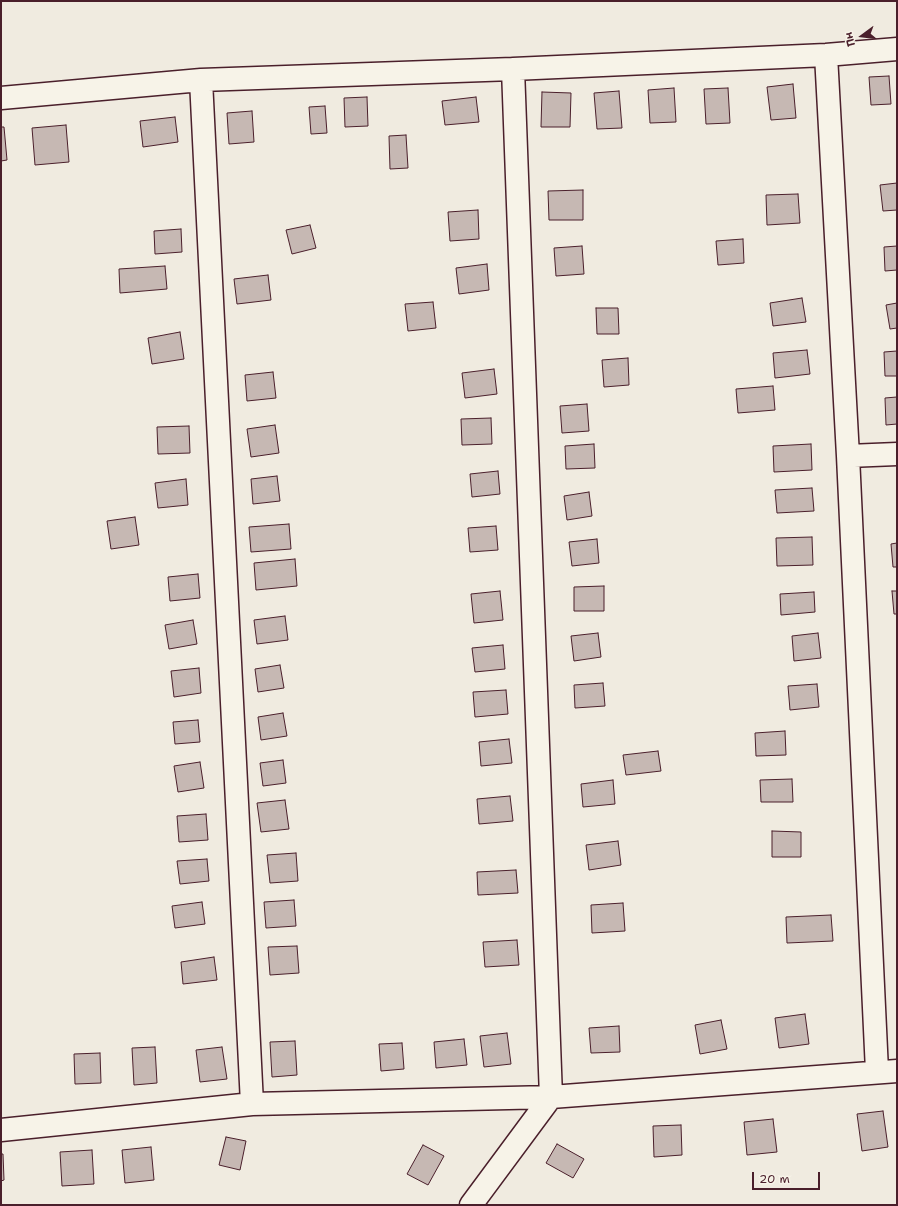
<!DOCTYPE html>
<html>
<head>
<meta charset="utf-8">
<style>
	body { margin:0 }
	#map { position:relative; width:898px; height:1206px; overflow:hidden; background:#f0ebe0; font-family:"Shantell Sans",sans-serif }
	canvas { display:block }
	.frame { position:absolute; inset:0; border:2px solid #4a1f2b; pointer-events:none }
	.north { position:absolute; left:842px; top:16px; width:40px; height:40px; -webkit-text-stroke:3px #f7f3e8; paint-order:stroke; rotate:255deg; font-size:11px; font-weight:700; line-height:16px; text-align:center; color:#4a1f2b }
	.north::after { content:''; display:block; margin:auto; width:14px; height:18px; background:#4a1f2b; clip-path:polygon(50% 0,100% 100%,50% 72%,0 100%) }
	.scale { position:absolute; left:752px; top:1172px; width:68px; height:18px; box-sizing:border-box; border:2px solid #4a1f2b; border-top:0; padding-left:5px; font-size:12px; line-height:14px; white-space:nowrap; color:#4a1f2b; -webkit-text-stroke:3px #f7f3e8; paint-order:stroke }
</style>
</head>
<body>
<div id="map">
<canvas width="898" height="1206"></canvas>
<div class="frame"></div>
<div class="north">Пн</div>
<div class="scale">20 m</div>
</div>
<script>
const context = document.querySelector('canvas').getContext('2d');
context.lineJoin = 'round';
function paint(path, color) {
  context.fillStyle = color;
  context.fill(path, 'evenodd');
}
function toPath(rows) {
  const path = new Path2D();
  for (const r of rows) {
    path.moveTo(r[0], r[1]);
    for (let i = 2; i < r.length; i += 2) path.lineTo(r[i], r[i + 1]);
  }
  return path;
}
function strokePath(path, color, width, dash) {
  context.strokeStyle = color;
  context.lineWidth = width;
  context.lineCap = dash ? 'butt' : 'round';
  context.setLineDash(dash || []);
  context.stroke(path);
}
const building = toPath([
	[889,76,891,104,871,105,869,77,889,76],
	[793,84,796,118,771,120,767,87,793,84],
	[674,88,676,122,650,123,648,90,674,88],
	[728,88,730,123,706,124,704,89,728,88],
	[619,91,622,128,597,129,594,93,619,91],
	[542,92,571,93,570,127,541,127,542,92],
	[367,97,368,126,345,127,344,98,367,97],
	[476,97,479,122,445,125,442,101,476,97],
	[325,106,327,133,311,134,309,107,325,106],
	[252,111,254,142,229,144,227,113,252,111],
	[175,117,178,142,143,147,140,121,175,117],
	[66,125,69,162,35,165,32,128,66,125],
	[1,127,4,127,7,160,1,161,1,127],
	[406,135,408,168,390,169,389,136,406,135],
	[897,183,897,210,883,211,880,185,897,183],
	[583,190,583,220,549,220,548,191,583,190],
	[798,194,800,223,767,225,766,195,798,194],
	[478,210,479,239,450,241,448,212,478,210],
	[310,225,316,248,292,254,286,230,310,225],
	[181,229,182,252,155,254,154,231,181,229],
	[743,239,744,263,718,265,716,241,743,239],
	[582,246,584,274,556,276,554,248,582,246],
	[897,246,897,270,885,271,884,247,897,246],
	[487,264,489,290,459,294,456,268,487,264],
	[165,266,167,289,120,293,119,269,165,266],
	[268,275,271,300,237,304,234,279,268,275],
	[802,298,806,322,773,326,770,303,802,298],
	[433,302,436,328,408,331,405,304,433,302],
	[897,303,897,328,890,329,886,305,897,303],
	[596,308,618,308,619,334,597,334,596,308],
	[180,332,184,359,152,364,148,338,180,332],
	[807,350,810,374,775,378,773,353,807,350],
	[897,351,897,376,885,376,884,352,897,351],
	[628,358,629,385,604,387,602,360,628,358],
	[494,369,497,394,465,398,462,373,494,369],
	[273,372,276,398,247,401,245,375,273,372],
	[773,386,775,410,738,413,736,389,773,386],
	[897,397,897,424,886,425,885,398,897,397],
	[587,404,589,431,562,433,560,406,587,404],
	[491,418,492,444,462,445,461,419,491,418],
	[275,425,279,453,251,457,247,429,275,425],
	[189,426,190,453,158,454,157,427,189,426],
	[594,444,595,468,566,469,565,446,594,444],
	[811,444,812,470,774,472,773,446,811,444],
	[498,471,500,494,472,497,470,474,498,471],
	[277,476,280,501,253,504,251,479,277,476],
	[186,479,188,505,158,508,155,483,186,479],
	[812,488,814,511,777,513,775,490,812,488],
	[589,492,592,516,567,520,564,496,589,492],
	[135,517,139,545,111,549,107,521,135,517],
	[289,524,291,549,251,552,249,527,289,524],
	[496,526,498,550,470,552,468,528,496,526],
	[812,537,813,565,777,566,776,538,812,537],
	[597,539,599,563,572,566,569,542,597,539],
	[897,543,897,567,893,567,891,544,897,543],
	[295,559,297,586,256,590,254,563,295,559],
	[198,574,200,598,170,601,168,577,198,574],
	[604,586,604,611,574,611,574,587,604,586],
	[500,591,503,620,474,623,471,594,500,591],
	[892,591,897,591,897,614,894,614,892,591],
	[814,592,815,612,781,615,780,594,814,592],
	[285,616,288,640,257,644,254,620,285,616],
	[193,620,197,644,169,649,165,625,193,620],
	[598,633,601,657,574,661,571,636,598,633],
	[818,633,821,658,794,661,792,636,818,633],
	[503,645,505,669,475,672,472,648,503,645],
	[280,665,284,688,258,692,255,669,280,665],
	[199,668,201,693,174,697,171,671,199,668],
	[603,683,605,706,575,708,574,685,603,683],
	[817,684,819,707,790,710,788,686,817,684],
	[506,690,508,714,475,717,473,692,506,690],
	[283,713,287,736,261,740,258,717,283,713],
	[198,720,200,742,175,744,173,722,198,720],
	[785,731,786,755,756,756,755,733,785,731],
	[509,739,512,763,481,766,479,742,509,739],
	[658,751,661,771,626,775,623,755,658,751],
	[283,760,286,783,263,786,260,763,283,760],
	[200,762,204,788,178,792,174,766,200,762],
	[792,779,793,802,761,802,760,780,792,779],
	[613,780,615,804,583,807,581,784,613,780],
	[510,796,513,821,479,824,477,799,510,796],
	[285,800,289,829,261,832,257,803,285,800],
	[206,814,208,840,179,842,177,816,206,814],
	[772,831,801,832,801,857,772,857,772,831],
	[618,841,621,865,589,870,586,845,618,841],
	[296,853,298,881,270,883,267,855,296,853],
	[207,859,209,881,180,884,177,861,207,859],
	[516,870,518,893,478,895,477,872,516,870],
	[294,900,296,926,266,928,264,902,294,900],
	[202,902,205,924,175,928,172,906,202,902],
	[623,903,625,931,592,933,591,905,623,903],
	[831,915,833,941,787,943,786,917,831,915],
	[517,940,519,965,485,967,483,942,517,940],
	[297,946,299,973,270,975,268,947,297,946],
	[214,957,217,980,183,984,181,962,214,957],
	[805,1014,809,1044,779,1048,775,1018,805,1014],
	[721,1020,727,1049,700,1054,695,1025,721,1020],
	[619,1026,620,1052,591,1053,589,1028,619,1026],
	[507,1033,511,1064,484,1067,480,1036,507,1033],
	[464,1039,467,1065,436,1068,434,1042,464,1039],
	[295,1041,297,1075,272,1077,270,1042,295,1041],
	[402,1043,404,1069,381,1071,379,1044,402,1043],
	[155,1047,157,1083,134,1085,132,1048,155,1047],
	[222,1047,227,1079,200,1082,196,1050,222,1047],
	[100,1053,101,1083,75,1084,74,1054,100,1053],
	[883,1111,888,1147,862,1151,857,1114,883,1111],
	[773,1119,777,1152,747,1155,744,1122,773,1119],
	[681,1125,682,1155,654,1157,653,1126,681,1125],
	[226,1137,246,1141,240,1170,219,1165,226,1137],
	[557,1144,584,1159,573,1178,546,1163,557,1144],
	[423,1145,444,1156,428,1185,407,1174,423,1145],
	[151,1147,154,1180,125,1183,122,1150,151,1147],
	[92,1150,94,1184,62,1186,60,1152,92,1150],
	[1,1154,3,1154,4,1180,1,1181,1,1154]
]);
const street = toPath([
	[826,55,848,456,877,1071],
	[201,80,252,1104],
	[1,98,201,80,513,69,826,55,897,49],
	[848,456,897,454],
	[1,1130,252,1104,551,1097,897,1071],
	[471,1205,551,1097,513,69]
]);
paint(building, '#c6b8b3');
strokePath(building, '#4a1f2b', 1);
strokePath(street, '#4a1f2b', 25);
strokePath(street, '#f7f3e8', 22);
</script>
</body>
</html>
